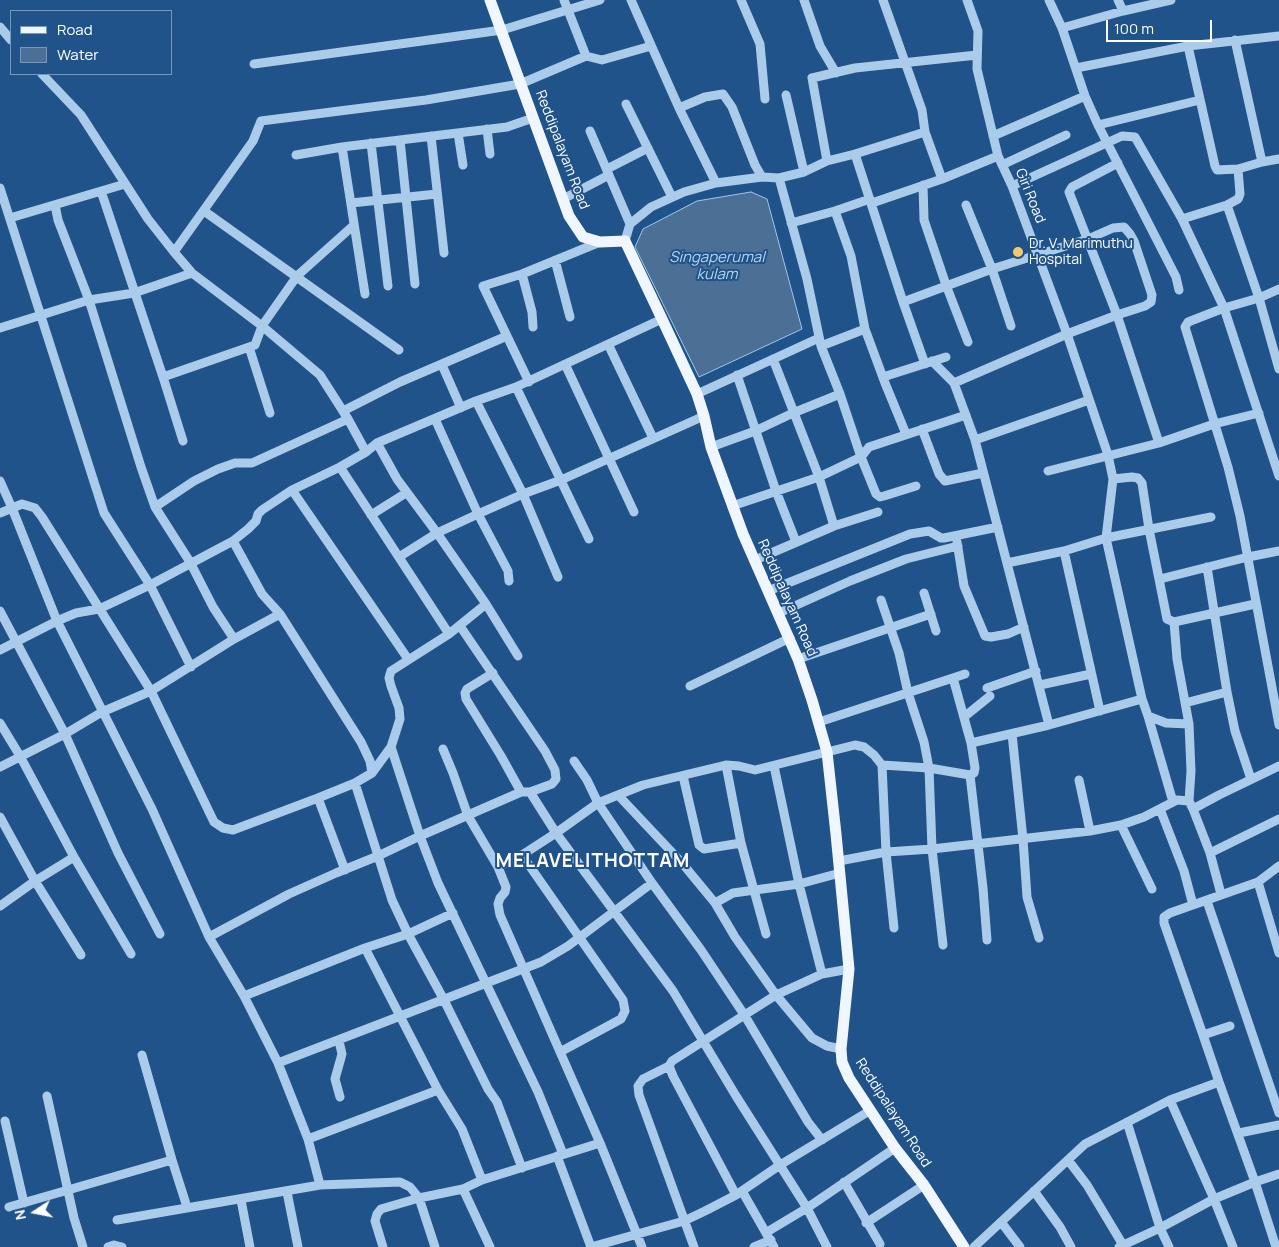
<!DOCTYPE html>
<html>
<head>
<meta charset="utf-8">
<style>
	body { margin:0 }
	#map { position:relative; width:1279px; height:1247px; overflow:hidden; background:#205389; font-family:Manrope,sans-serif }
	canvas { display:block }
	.legend { position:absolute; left:10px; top:10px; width:162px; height:65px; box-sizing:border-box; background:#205389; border:1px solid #7998b8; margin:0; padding:6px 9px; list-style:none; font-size:15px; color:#fff }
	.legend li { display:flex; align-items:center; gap:10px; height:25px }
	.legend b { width:25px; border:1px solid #7998b8 }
	.north { position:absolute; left:10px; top:1187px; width:50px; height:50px; -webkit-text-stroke:4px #205389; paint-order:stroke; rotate:259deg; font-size:14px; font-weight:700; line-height:20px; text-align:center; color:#fff }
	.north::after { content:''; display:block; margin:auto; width:18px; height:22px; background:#fff; clip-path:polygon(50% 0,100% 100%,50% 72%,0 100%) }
	.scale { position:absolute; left:1106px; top:20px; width:106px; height:22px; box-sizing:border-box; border:2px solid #fff; border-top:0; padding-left:6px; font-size:15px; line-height:18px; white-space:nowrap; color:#fff; -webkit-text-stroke:4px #205389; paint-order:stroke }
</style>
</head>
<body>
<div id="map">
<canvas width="1279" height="1247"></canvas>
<ul class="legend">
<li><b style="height:6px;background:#eff6fe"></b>Road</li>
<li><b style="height:14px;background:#4b6f95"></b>Water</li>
</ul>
<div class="north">N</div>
<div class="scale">100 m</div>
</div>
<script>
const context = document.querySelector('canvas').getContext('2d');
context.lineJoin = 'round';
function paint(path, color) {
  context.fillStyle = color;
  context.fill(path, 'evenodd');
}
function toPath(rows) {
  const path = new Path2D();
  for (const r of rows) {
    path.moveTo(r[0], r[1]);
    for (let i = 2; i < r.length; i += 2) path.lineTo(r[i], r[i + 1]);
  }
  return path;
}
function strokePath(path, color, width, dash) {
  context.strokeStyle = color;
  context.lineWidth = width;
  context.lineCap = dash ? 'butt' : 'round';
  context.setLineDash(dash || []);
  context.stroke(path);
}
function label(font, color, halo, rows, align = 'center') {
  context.font = font + ' Manrope,sans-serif';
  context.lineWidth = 4;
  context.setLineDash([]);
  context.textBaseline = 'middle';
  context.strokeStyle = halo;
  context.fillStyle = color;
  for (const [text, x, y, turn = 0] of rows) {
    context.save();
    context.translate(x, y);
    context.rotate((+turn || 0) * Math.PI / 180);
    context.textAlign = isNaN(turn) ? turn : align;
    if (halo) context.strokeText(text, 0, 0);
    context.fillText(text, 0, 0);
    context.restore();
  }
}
const water = toPath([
	[751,192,767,199,802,329,699,377,635,247,643,229,697,201,751,192]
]);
const minor = toPath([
	[564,0,586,56],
	[741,0,760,44,765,99],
	[804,0,820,46,836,73],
	[967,0,978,31,977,69,998,156,1012,186,1067,334,1108,455,1113,479,1132,477,1138,478,1142,483,1149,529,1167,619,1174,622,1255,604],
	[1049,0,1062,28,1085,96,1098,125,1176,277,1179,290],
	[1118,0,1123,11],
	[0,27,11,40],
	[1062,28,1123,11,1171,0],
	[1188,46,1215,166,1217,170,1238,169,1262,162,1235,40],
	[254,64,502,30,600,0],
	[1076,68,1188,46,1279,36],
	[42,74,81,115,148,219,174,252,192,273,262,326,320,375,348,419,366,452],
	[786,95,804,172],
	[626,104,672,197],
	[679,108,705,97,723,94,732,107,755,165,762,177,779,178,804,172,827,161,855,154,925,132,922,110,883,0],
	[1098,125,1200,100],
	[487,129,490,154],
	[590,131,630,224],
	[925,132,942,179,998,156],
	[458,133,463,165],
	[431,136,444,253],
	[993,136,1085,96],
	[400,140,415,284],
	[371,143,388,286],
	[342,147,365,294],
	[855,154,903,302,992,269,1088,239,1113,228,1124,227,1130,234,1134,241,1152,295,1151,302,1145,306,1117,315,1067,334,954,383],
	[296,155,342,147,507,127,533,118],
	[827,161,812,78,855,68,977,55],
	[1262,162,1279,159],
	[1118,163,1072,187,1069,192,1117,315,1159,443],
	[1002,165,1066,135],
	[607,169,648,148],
	[716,183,762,177],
	[923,185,924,220,946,285,968,342],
	[1012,186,1122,136,1135,137,1182,219,1224,308,1279,476],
	[0,188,104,513,150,585,191,667],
	[101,191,163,377,255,345,262,326,297,276,354,225],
	[563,199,609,175],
	[351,203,437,194],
	[872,203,942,179],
	[55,205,58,220,89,300,141,467,155,507,190,562,213,607,234,639],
	[966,205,992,269,1011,326],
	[1227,205,1259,298,1279,369],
	[204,211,399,350],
	[835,211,870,199],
	[10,218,125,184],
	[1182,219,1227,205,1238,199,1240,194,1238,169],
	[791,223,835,211,851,256,865,329,885,383,906,434],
	[625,241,630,224,651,207,684,192,716,183,679,108,631,0],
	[174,252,253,141,261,121,426,100,520,84,586,56,602,60,651,46],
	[555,260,570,317],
	[522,274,532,312,533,327],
	[1279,289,1259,298,1224,308,1188,322,1185,327,1228,467,1240,516,1279,725],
	[903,302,925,364],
	[0,328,89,300,134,293,192,273],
	[608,344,653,438],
	[821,346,865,329],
	[249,347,270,413],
	[773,359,819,477,834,526],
	[932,361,954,383,975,440,1049,725],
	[565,364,634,512],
	[442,365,461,408],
	[737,375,776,491,796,542],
	[163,377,183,441],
	[883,377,946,357],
	[529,382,483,286,522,274,600,242],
	[516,387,589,539],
	[697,394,819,338],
	[840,394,861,457,876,494,880,497,884,496,916,486],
	[476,401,523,494,558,577],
	[343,411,400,382,507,336],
	[435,419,478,514,508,571,509,581],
	[922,429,939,474,945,481,983,473],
	[975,440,1089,400],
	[377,443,397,479,437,533,486,604,449,634],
	[711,447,755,431,793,413,840,394,821,346,807,279,779,178],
	[1048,471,1159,443,1214,424,1259,413],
	[1113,479,1106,538,1142,699,1148,716,1166,723,1189,724],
	[0,481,12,508,57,621,152,809,209,937,244,996,278,1063,541,962,568,946,652,883],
	[292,490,408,659],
	[732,506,819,477,861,457,869,447,966,415],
	[155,507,194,481,218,469,235,463,252,463,348,419],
	[0,513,22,504,35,508,42,517,151,691,214,822,223,828,233,830,318,798,355,783,372,773,391,747,400,719,399,708,391,686,389,678,391,671,449,634,340,467],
	[371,515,406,493],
	[233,541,262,594,280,614,361,742,370,761,372,773],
	[957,542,964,586,985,636,991,637,1008,634,1024,627],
	[1064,551,1100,711],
	[399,557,437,533,478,514,523,494,561,480,704,416],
	[755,560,834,526,878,512],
	[1007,563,1064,551,1106,538,1211,517],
	[1207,567,1227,692,1235,731,1251,779],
	[1160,579,1248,557,1279,551],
	[768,591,910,534,929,531,941,538,944,538,998,527],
	[924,593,936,631],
	[881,600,899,653,908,693,924,742,929,768,932,849,943,945],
	[486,604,518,656],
	[0,611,65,734,118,853,160,934],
	[779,613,850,581,906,559,958,546],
	[1174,622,1177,659,1189,724,1191,771,1189,801],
	[460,626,545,751,555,770,556,779,552,784,530,792],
	[0,650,57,621,76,613,99,609,150,585,233,541,248,529,256,521,258,514,262,510,292,490,340,467,366,452,377,443,476,401,516,387,662,319],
	[798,659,931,614],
	[493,673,467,689,465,693,466,699,501,756,521,792,530,792,556,833,673,991,736,1096,807,1208,827,1247],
	[1040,685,1091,674],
	[690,686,790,638],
	[987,688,1036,671],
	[1185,703,1227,692],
	[1148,716,1173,802],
	[964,717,990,696],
	[819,722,965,674],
	[0,723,20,756,74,857,131,954],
	[1012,734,1023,839,1027,897,1039,938],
	[971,743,1049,725,1142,699],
	[391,747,420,836,521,792],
	[443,749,453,773,468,816,498,867,522,855,556,833,598,803,643,785,726,765,739,766,755,770,855,745,864,747,874,755,882,765,886,852,894,928],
	[574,761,587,780,598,803,652,883,701,950,745,1016,808,1122,822,1140],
	[726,765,741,843,766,934],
	[882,765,929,768,970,775,974,773,975,768,971,743,953,678],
	[774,766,799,884,822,974,849,969],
	[0,767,65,734,102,712,151,691,234,639,280,614],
	[970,775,983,888,987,940],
	[683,776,699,845,704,849,741,843],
	[1079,780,1090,831],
	[355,783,392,900,408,934,444,1000,488,1089,497,1102,522,1168],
	[618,795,682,863,715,903],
	[318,798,345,870],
	[1160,809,1184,871,1193,905],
	[1193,809,1219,795,1279,766],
	[0,817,35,881,81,955],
	[1121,825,1152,889],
	[1210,853,1279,819],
	[522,855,623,1000,625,1011,621,1019,560,1052],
	[839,861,886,852,932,849,1090,831,1121,825,1144,817,1177,800,1189,801,1193,809,1210,853,1221,894],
	[498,867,506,887,505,892,500,898,498,904,500,915,600,1143,642,1247],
	[1258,882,1279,866],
	[1207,901,1279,1113],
	[0,906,35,881,74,857],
	[209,937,289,894,336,873,378,856,420,836,438,883,538,1092,563,1154],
	[365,948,438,1090,462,1129,482,1180],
	[822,974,776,995,735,937,715,903,733,893,799,884,840,873],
	[244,996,365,948,408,934,453,913],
	[1203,1035,1164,923,1164,917,1170,913,1258,882,1279,953],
	[339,1041,342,1054,335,1079,340,1097],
	[142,1055,172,1160,187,1207],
	[278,1063,308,1139,320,1185],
	[669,1066,643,1079,638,1086,639,1095,694,1247],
	[47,1096,74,1218,83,1247],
	[1170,1100,1214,1199,1255,1182,1219,1082],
	[5,1121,24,1203],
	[1127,1122,1160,1228,1169,1247],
	[1239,1133,1279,1125],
	[308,1139,438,1090],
	[557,1156,591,1247,684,1221,705,1211,736,1195,780,1165,871,1110],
	[1068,1160,1087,1185,1123,1245],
	[844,1182,880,1244],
	[463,1189,490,1247],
	[742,1191,774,1247],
	[1034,1191,1060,1227,1071,1247],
	[287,1192,298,1247],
	[736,1195,673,1076,669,1066,672,1061,776,995,812,1038,827,1046,841,1049],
	[241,1200,250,1247],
	[9,1207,172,1160],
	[117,1220,320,1185,400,1182,410,1187,419,1198,435,1247],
	[1001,1222,1020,1247],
	[866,1223,924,1185],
	[767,1232,807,1208,895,1148],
	[108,1247,114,1245,122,1247],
	[383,1247,375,1221,377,1214,381,1209,419,1198,463,1189,482,1180,600,1143],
	[754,1247,771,1240],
	[974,1247,1085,1144,1170,1100,1219,1082,1203,1035,1230,1026],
	[1119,1247,1160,1228,1214,1199,1233,1247],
	[1276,1247,1255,1182,1279,1174]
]);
const major = toPath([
	[490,0,569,216,583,237,600,242,625,241,662,319,697,394,704,416,711,447,743,534,798,659,812,700,827,752,836,834,849,969,841,1049,842,1062,849,1078,895,1148,924,1185,964,1247]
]);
const markers = [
	[1018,252,6,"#f8c86c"]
];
const streetNames = [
	["Reddipalayam Road",562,150,69],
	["Giri Road",1030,196,68],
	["Reddipalayam Road",787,598,66],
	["Reddipalayam Road",893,1113,57]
];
const poiNames = [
	["Dr. V. Marimuthu",1029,244],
	["Hospital",1029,260]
];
const waterNames = [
	["Singaperumal",717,258],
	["kulam",717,275]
];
const districtNames = [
	["MELAVELITHOTTAM",593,862]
];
paint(water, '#4b6f95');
strokePath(water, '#9fc7ec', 1);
strokePath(minor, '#abcbeb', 9);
strokePath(major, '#eff6fe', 11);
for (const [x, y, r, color] of markers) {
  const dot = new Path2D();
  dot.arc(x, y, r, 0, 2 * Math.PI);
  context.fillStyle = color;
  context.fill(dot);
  strokePath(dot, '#205389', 2);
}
label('14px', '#fff', '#205389', streetNames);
label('14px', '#fff', '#205389', poiNames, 'left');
label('italic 15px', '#b7d5f2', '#205389', waterNames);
context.letterSpacing = '1px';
label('bold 19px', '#fff', '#205389', districtNames);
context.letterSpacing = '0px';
</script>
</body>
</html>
